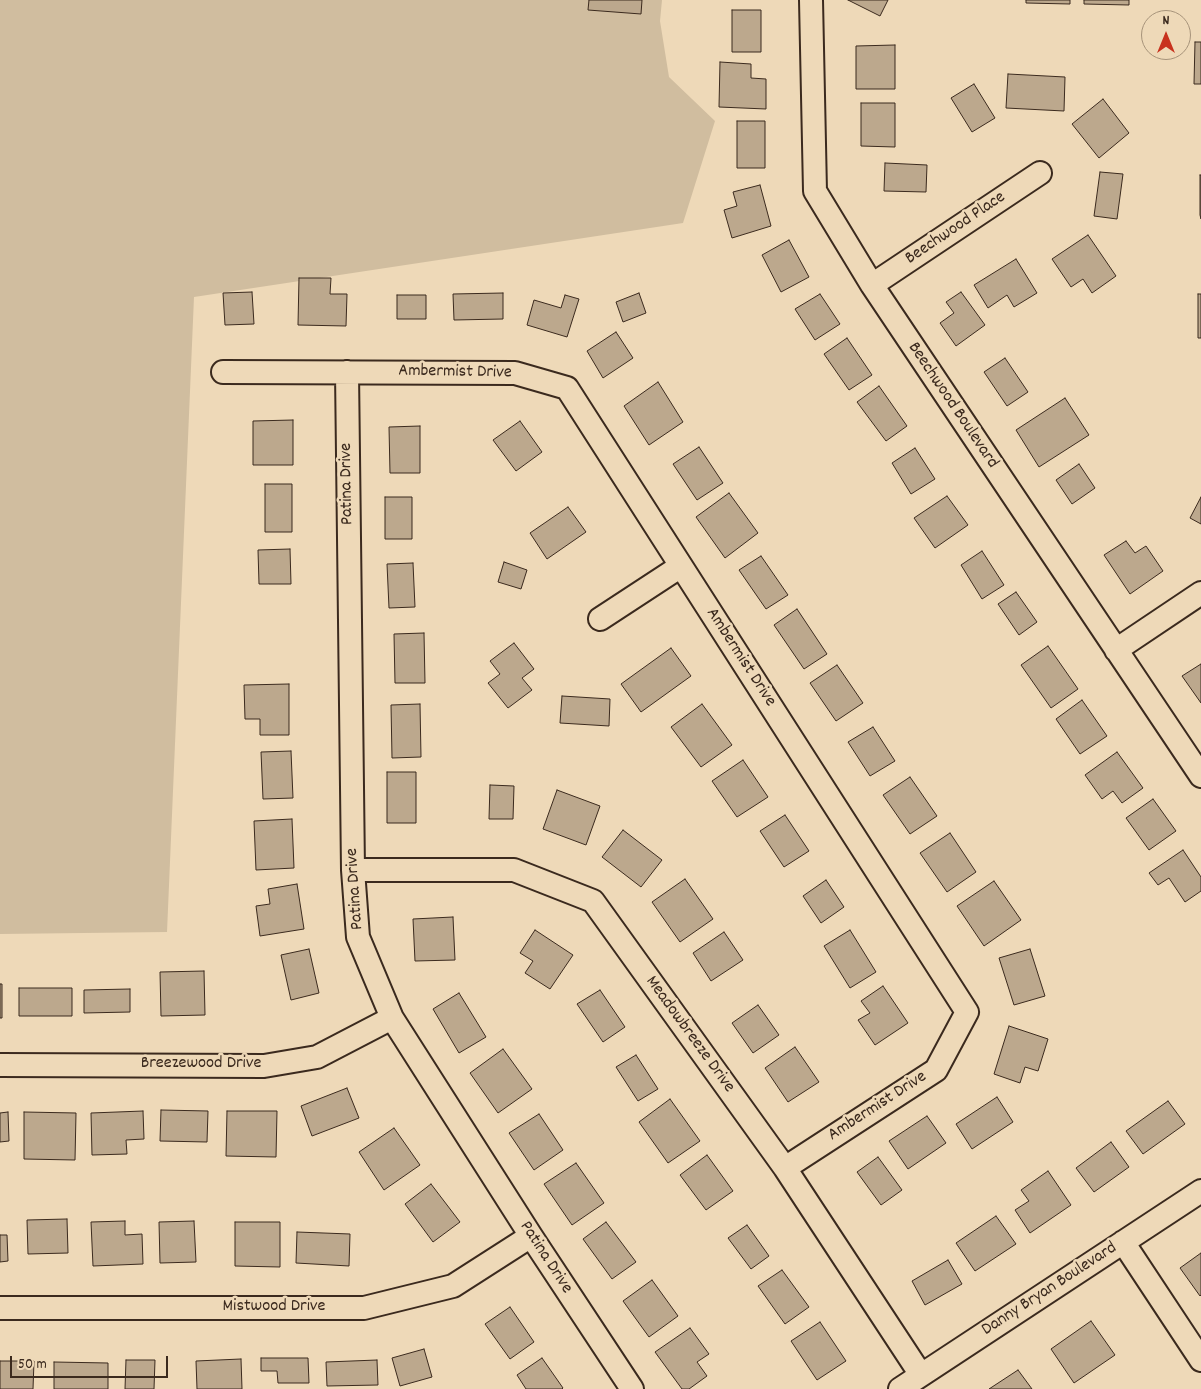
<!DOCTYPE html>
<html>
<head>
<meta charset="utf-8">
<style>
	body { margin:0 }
	#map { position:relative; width:1201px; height:1389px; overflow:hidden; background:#eed9b8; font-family:Dekko,sans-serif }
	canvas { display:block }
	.north { position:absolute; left:1141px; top:10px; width:50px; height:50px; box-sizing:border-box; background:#eed9b8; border:1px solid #a6937a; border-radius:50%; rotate:0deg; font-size:14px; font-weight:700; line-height:20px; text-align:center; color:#3b2a1e }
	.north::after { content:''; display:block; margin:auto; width:18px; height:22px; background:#c8321e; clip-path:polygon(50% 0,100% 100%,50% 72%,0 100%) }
	.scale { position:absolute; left:10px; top:1356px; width:158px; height:22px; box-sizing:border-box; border:2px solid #3b2a1e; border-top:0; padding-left:6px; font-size:15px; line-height:18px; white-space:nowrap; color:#3b2a1e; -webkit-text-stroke:4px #eed9b8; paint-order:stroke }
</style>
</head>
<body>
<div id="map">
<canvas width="1201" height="1389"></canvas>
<div class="north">N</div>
<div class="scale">50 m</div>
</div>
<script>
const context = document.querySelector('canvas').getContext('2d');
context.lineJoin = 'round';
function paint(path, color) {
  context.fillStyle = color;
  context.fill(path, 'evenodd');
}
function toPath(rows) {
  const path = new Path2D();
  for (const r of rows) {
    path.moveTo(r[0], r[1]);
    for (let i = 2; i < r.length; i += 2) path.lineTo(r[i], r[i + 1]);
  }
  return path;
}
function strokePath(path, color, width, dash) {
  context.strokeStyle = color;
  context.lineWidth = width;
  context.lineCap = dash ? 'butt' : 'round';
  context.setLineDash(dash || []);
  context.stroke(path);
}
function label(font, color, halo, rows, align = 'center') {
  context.font = font + ' Dekko,sans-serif';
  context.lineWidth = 5;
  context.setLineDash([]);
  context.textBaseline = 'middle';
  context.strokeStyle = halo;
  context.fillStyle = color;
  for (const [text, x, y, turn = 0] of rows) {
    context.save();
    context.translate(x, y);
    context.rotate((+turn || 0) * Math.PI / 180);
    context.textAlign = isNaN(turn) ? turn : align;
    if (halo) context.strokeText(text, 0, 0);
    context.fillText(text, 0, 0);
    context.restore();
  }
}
const green = toPath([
	[0,0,662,0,660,21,669,77,715,121,683,223,194,297,167,932,0,934]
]);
const building = toPath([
	[589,0,642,0,641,14,588,10,589,0],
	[848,0,888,0,880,16,848,0],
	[1026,0,1070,0,1070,4,1026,3,1026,0],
	[1084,0,1129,0,1129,5,1084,4,1084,0],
	[732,10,761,10,761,52,732,52,732,10],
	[1195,42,1201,42,1201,84,1194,84,1195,42],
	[895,45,895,89,856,89,856,46,895,45],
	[720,62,751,64,751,78,766,79,766,109,719,107,720,62],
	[1008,74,1065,77,1064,111,1006,108,1008,74],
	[974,84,995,118,972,132,951,98,974,84],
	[1103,99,1129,133,1099,158,1072,124,1103,99],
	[861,103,895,103,895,147,861,146,861,103],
	[737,121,765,121,765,168,737,168,737,121],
	[885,163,927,165,926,192,884,191,885,163],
	[1100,172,1123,174,1117,219,1094,216,1100,172],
	[1200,175,1201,175,1201,219,1200,215,1200,175],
	[760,185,771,226,732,238,724,210,737,206,733,192,760,185],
	[1088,235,1116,276,1092,293,1083,279,1071,287,1052,259,1088,235],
	[789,240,809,277,781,292,762,255,789,240],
	[1016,259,1037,293,1014,307,1007,295,988,308,974,285,1016,259],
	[299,278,331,278,330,294,347,294,346,326,298,325,299,278],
	[252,292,254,324,225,325,223,293,252,292],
	[961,292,985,325,956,346,940,323,954,313,946,302,961,292],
	[503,293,503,319,454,320,453,294,503,293],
	[639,293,646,313,623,322,616,302,639,293],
	[820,294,840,324,815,340,795,309,820,294],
	[1198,294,1201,294,1201,338,1198,338,1198,294],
	[397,295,426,295,426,319,397,319,397,295],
	[565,295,579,299,567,337,527,325,534,300,561,308,565,295],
	[616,332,633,358,603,378,587,351,616,332],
	[847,338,872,375,849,390,824,354,847,338],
	[1005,358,1028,392,1007,406,984,372,1005,358],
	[658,382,683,422,649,445,624,406,658,382],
	[879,386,907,426,886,441,857,402,879,386],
	[1065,398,1089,435,1039,467,1016,430,1065,398],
	[293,420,293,465,253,465,253,421,293,420],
	[520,421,542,452,516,471,493,440,520,421],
	[420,426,420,473,390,473,389,427,420,426],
	[699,447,723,483,697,500,673,464,699,447],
	[915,448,935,479,911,494,892,463,915,448],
	[1079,464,1095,488,1072,504,1056,480,1079,464],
	[265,484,292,484,292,532,265,532,265,484],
	[729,493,758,533,725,558,696,517,729,493],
	[947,496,968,525,935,548,914,518,947,496],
	[385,497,412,497,412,539,385,539,385,497],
	[1201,497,1201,524,1190,518,1201,497],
	[568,507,586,532,547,559,530,533,568,507],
	[1126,541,1135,553,1146,546,1163,571,1130,594,1104,555,1126,541],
	[290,549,291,584,259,584,258,550,290,549],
	[982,551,1004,585,982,599,961,565,982,551],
	[761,556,788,595,766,609,739,570,761,556],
	[504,562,527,570,521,589,498,582,504,562],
	[413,563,415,607,389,608,387,564,413,563],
	[1016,592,1037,622,1019,635,998,604,1016,592],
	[797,609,827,654,804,669,774,625,797,609],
	[424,633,425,683,395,683,394,634,424,633],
	[514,643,534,669,522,678,532,690,508,708,488,683,500,674,490,661,514,643],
	[1048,646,1078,689,1051,708,1021,665,1048,646],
	[671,648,691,676,641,712,621,684,671,648],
	[1201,664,1201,703,1182,676,1201,664],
	[837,665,863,703,836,721,810,683,837,665],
	[289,684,289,735,260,735,260,719,245,719,244,685,289,684],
	[562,696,610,699,609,726,560,723,562,696],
	[1082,700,1107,736,1080,754,1056,719,1082,700],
	[420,704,421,757,392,758,391,705,420,704],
	[702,704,732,745,701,767,671,727,702,704],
	[873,727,895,761,870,776,848,742,873,727],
	[291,751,293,798,263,799,261,752,291,751],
	[1117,752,1143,788,1122,803,1113,791,1102,799,1085,775,1117,752],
	[743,760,768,797,737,817,712,781,743,760],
	[387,772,416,772,416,823,387,823,387,772],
	[910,777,937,816,910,834,883,795,910,777],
	[490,785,514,786,513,819,489,819,490,785],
	[557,790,600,806,586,845,543,829,557,790],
	[1153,799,1176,831,1149,850,1126,818,1153,799],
	[785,815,809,851,784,867,760,831,785,815],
	[292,819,294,868,256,870,254,821,292,819],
	[623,830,662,860,641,887,602,857,623,830],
	[950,833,976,872,947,892,920,853,950,833],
	[1183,850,1201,877,1201,891,1185,902,1169,878,1158,885,1149,873,1183,850],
	[685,879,713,919,680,942,652,902,685,879],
	[826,880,844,907,821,923,803,896,826,880],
	[994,881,1021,920,984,946,957,906,994,881],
	[297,884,304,929,260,936,256,906,270,904,268,889,297,884],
	[453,917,455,960,415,961,413,919,453,917],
	[535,930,573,955,550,989,525,973,533,961,520,953,535,930],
	[850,930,876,972,850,988,824,946,850,930],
	[724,932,743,960,711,981,693,953,724,932],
	[309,949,319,993,291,1000,281,955,309,949],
	[1030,949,1045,996,1014,1005,999,958,1030,949],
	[204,971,205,1015,161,1016,160,972,204,971],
	[0,984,2,984,2,1018,0,1018,0,984],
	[883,986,908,1023,875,1045,858,1020,870,1013,861,1001,883,986],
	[19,988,72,988,72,1016,19,1016,19,988],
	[130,989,130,1012,84,1013,84,990,130,989],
	[600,990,625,1027,603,1042,577,1004,600,990],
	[459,993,486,1037,459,1053,433,1009,459,993],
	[758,1005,779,1035,753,1053,732,1023,758,1005],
	[1009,1026,1048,1039,1038,1071,1025,1067,1020,1083,994,1074,1009,1026],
	[795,1047,819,1082,788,1102,765,1068,795,1047],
	[503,1049,532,1089,498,1113,470,1073,503,1049],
	[636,1055,658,1089,638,1101,616,1067,636,1055],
	[347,1088,359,1118,312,1136,301,1106,347,1088],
	[997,1097,1013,1122,972,1149,956,1124,997,1097],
	[670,1099,700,1141,668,1163,639,1122,670,1099],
	[1168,1101,1185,1124,1143,1154,1126,1131,1168,1101],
	[161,1110,208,1111,207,1142,160,1141,161,1110],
	[143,1111,144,1139,126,1140,127,1154,92,1155,91,1113,143,1111],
	[227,1111,277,1111,276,1157,226,1156,227,1111],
	[8,1112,9,1141,0,1142,0,1113,8,1112],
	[24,1112,76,1113,75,1160,24,1159,24,1112],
	[539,1114,563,1150,534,1170,509,1133,539,1114],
	[927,1116,946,1143,908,1169,889,1141,927,1116],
	[394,1128,420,1165,384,1190,359,1152,394,1128],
	[1111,1142,1129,1167,1094,1192,1076,1168,1111,1142],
	[707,1155,733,1191,706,1210,680,1175,707,1155],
	[878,1157,902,1190,881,1205,857,1172,878,1157],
	[576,1163,604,1203,572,1225,544,1184,576,1163],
	[1048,1171,1071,1205,1030,1233,1015,1210,1029,1201,1021,1190,1048,1171],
	[431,1184,460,1222,433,1242,405,1204,431,1184],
	[996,1216,1016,1244,975,1271,956,1243,996,1216],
	[67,1219,68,1253,28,1254,27,1220,67,1219],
	[125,1221,125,1235,142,1234,143,1264,93,1266,91,1222,125,1221],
	[194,1221,196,1262,160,1263,159,1222,194,1221],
	[235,1222,280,1222,280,1267,235,1266,235,1222],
	[606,1222,636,1262,612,1279,583,1239,606,1222],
	[747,1225,769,1256,751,1269,728,1238,747,1225],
	[297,1232,350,1234,349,1266,296,1263,297,1232],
	[0,1235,7,1235,8,1261,0,1262,0,1235],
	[1201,1253,1201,1295,1200,1296,1180,1268,1201,1253],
	[948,1260,962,1284,925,1305,912,1281,948,1260],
	[782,1270,809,1307,785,1324,758,1286,782,1270],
	[652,1280,678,1316,649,1337,623,1301,652,1280],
	[510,1307,534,1342,510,1359,485,1324,510,1307],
	[1091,1321,1115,1355,1074,1383,1051,1349,1091,1321],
	[820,1322,846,1361,817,1380,791,1341,820,1322],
	[690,1328,709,1354,697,1362,707,1376,689,1389,682,1389,655,1352,690,1328],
	[424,1349,432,1377,400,1386,392,1358,424,1349],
	[261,1358,308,1358,309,1383,278,1383,277,1371,261,1371,261,1358],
	[542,1358,563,1388,562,1389,526,1389,517,1375,542,1358],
	[241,1359,242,1389,197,1389,196,1361,241,1359],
	[126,1360,155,1360,154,1389,125,1389,126,1360],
	[377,1360,378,1385,327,1386,326,1362,377,1360],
	[0,1361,34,1361,33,1389,0,1389,0,1361],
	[54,1362,108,1363,108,1389,54,1389,54,1362],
	[1018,1370,1032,1389,989,1389,1018,1370]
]);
const minor = toPath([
	[811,0,815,191,872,285,1201,776],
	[872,285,1040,173],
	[223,372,515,373,567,388,967,1012,936,1070,785,1168],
	[347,372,353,870,358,937,392,1018,531,1236,632,1389],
	[600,619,681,566],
	[1116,650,1201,593],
	[353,870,514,870,593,901,785,1168,921,1375],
	[0,1065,264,1066,317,1057,392,1018],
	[1123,1242,1201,1360],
	[0,1308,364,1308,453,1286,531,1236],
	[900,1389,1201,1191]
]);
const streetNames = [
	["Beechwood Place",956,229,-34],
	["Ambermist Drive",455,373,1],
	["Beechwood Boulevard",952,406,56],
	["Patina Drive",348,484,-91],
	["Ambermist Drive",740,658,57],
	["Patina Drive",356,889,-94],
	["Meadowbreeze Drive",689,1035,54],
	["Breezewood Drive",201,1065],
	["Ambermist Drive",878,1107,-33],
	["Patina Drive",545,1258,57],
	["Danny Bryan Boulevard",1050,1290,-33],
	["Mistwood Drive",274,1308]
];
paint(green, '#d0bd9f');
paint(building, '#bca88d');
strokePath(building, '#3b2a1e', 1);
strokePath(minor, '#3b2a1e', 26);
strokePath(minor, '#eed9b8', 22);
label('18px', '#3b2a1e', '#eed9b8', streetNames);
</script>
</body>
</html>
